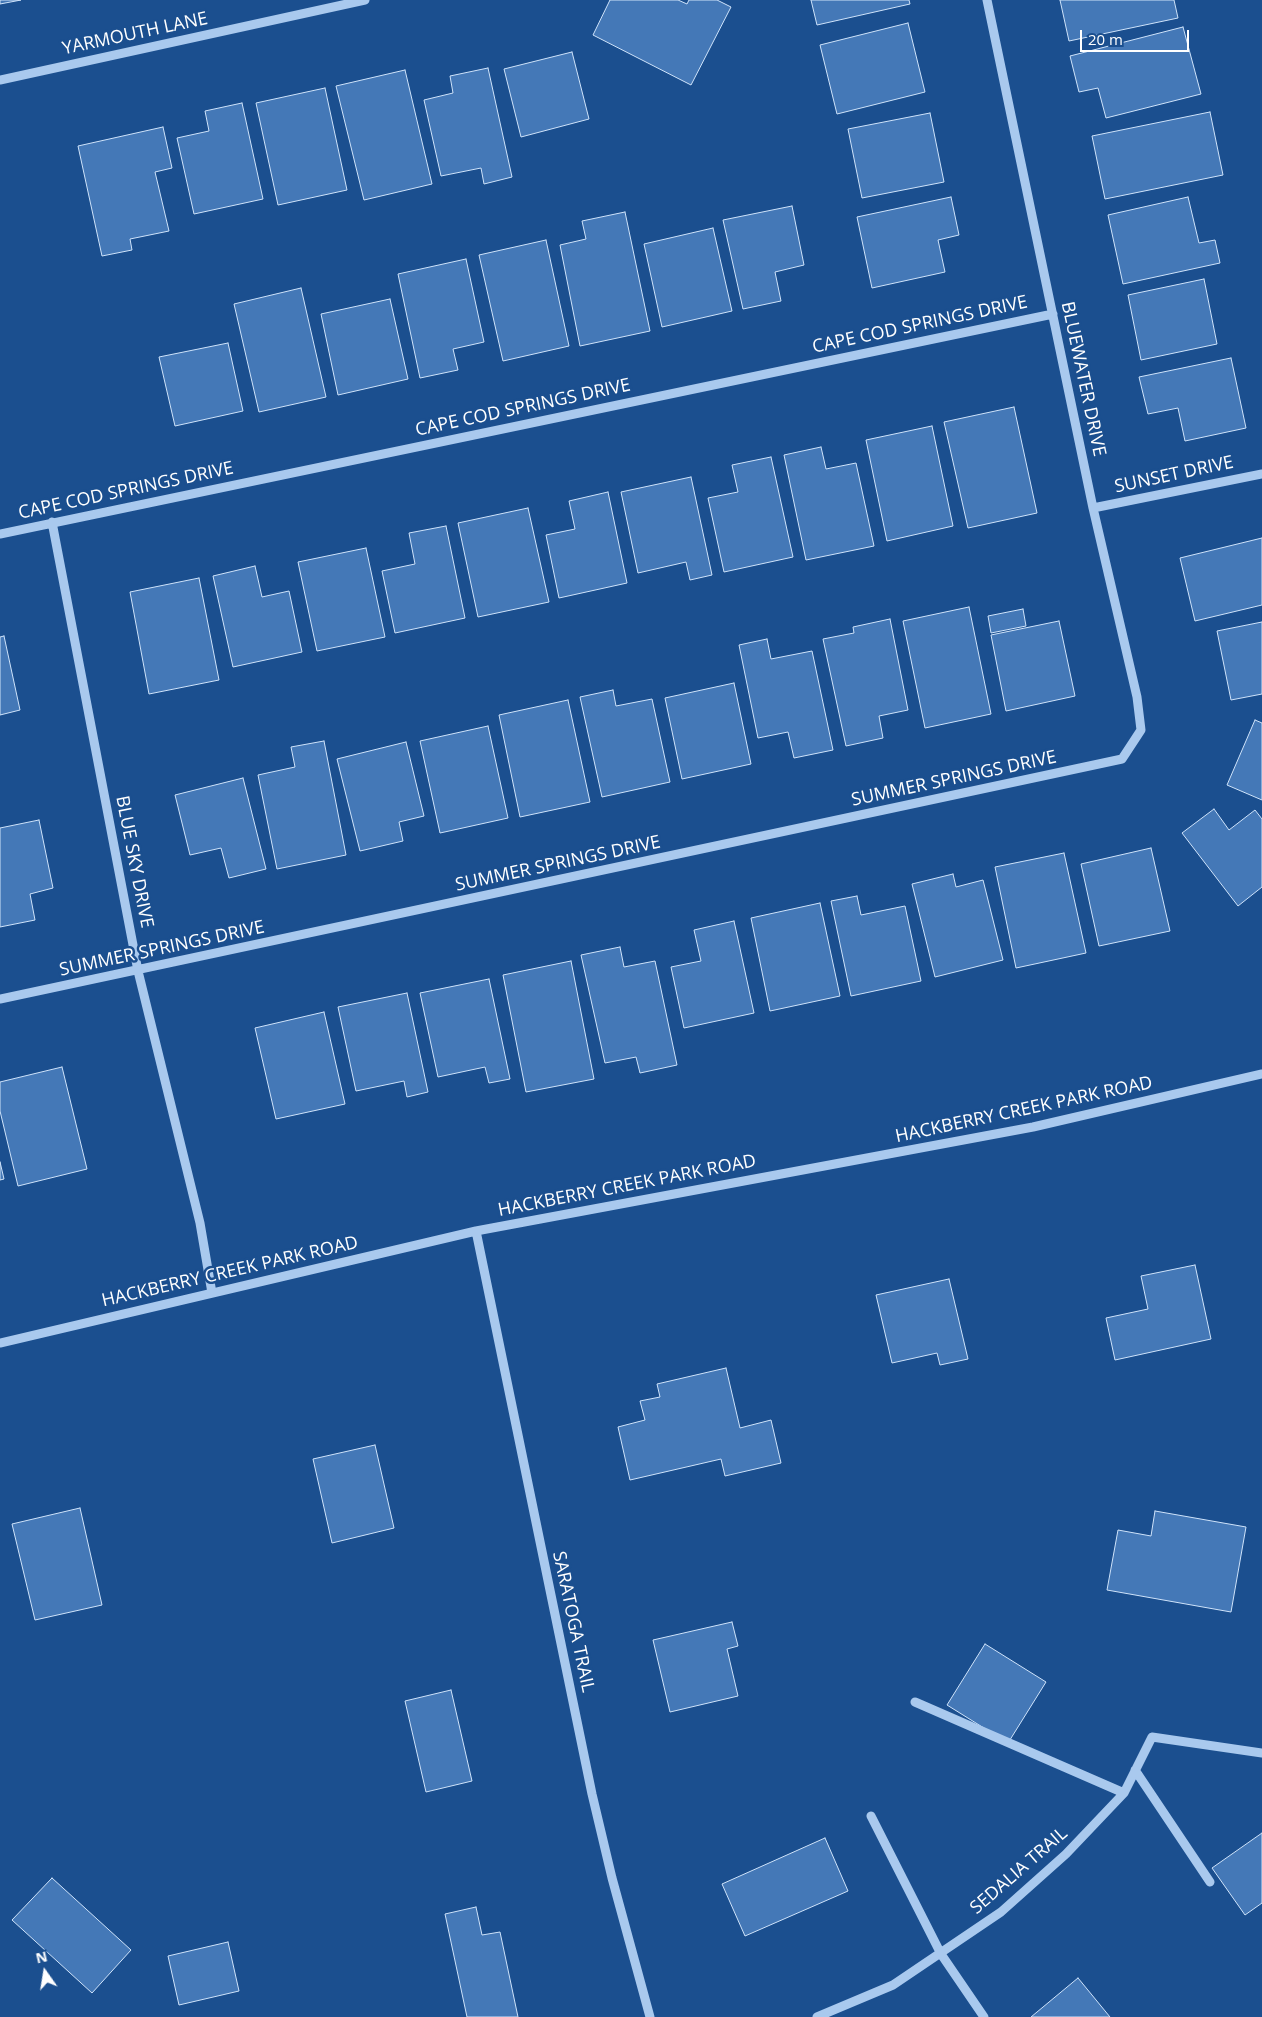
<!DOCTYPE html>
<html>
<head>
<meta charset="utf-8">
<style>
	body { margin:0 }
	#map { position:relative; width:1262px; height:2017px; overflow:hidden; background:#1b4f8f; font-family:"Open Sans",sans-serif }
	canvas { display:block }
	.north { position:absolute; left:20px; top:1947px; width:50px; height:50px; -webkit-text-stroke:4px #1b4f8f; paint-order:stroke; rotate:347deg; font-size:14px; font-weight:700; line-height:20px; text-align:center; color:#fff }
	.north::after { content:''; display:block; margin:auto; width:18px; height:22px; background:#fff; clip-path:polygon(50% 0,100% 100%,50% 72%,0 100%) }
	.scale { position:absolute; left:1080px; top:30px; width:109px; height:22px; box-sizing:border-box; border:2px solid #fff; border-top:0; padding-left:6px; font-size:15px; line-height:18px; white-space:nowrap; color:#fff; -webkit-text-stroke:4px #1b4f8f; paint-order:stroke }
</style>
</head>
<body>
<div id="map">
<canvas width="1262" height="2017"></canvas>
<div class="north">N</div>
<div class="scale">20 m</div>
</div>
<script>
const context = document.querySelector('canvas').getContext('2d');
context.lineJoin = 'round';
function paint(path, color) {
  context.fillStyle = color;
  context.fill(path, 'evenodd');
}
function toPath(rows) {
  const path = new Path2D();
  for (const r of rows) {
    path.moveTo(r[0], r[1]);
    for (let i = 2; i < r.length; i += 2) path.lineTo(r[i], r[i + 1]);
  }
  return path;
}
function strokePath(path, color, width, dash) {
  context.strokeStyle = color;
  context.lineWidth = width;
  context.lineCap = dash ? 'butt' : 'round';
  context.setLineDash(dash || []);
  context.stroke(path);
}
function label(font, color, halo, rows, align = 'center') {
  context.font = font + ' "Open Sans",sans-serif';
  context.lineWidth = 5;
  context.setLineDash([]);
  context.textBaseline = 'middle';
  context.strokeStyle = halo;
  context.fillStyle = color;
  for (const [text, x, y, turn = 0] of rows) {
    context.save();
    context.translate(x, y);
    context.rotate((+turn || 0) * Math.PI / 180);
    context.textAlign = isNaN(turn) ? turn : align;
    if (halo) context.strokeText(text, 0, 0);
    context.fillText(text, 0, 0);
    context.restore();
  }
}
const building = toPath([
	[0,0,21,0,0,4,0,0],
	[610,0,678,0,687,4,689,0,717,0,731,7,691,85,593,35,610,0],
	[811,0,909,0,910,4,817,25,811,0],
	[1060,0,1174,0,1178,18,1069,41,1060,0],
	[908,23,925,92,837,114,820,45,908,23],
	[1183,27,1201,94,1106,118,1098,88,1079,92,1070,56,1183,27],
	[572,52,589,119,521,137,504,69,572,52],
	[488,68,512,177,484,184,481,168,441,176,424,100,453,93,450,76,488,68],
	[405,70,432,184,364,200,336,86,405,70],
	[325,88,347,190,278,205,256,103,325,88],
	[242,103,263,199,194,214,177,138,209,131,205,111,242,103],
	[1210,112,1223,175,1105,199,1092,136,1210,112],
	[930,113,944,182,862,198,848,129,930,113],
	[163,127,172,168,155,172,169,231,130,239,132,250,102,256,78,146,163,127],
	[951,197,959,235,938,240,945,272,872,288,857,217,951,197],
	[1188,197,1199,243,1215,240,1220,263,1123,284,1108,215,1188,197],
	[792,206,804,265,775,272,781,301,743,309,723,220,792,206],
	[625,212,650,331,580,346,560,245,586,239,582,221,625,212],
	[713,228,732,311,662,327,644,244,713,228],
	[546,240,569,346,503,361,479,255,546,240],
	[466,259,484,342,453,349,458,370,420,378,398,274,466,259],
	[1204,279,1217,344,1141,360,1128,295,1204,279],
	[301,288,326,397,259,412,234,304,301,288],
	[390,299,408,379,338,395,321,314,390,299],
	[228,343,243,411,175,426,159,357,228,343],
	[1231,358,1246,428,1185,441,1178,408,1148,414,1139,377,1231,358],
	[1014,407,1037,513,968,528,944,422,1014,407],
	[932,426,953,526,887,541,866,440,932,426],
	[821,447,826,469,856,463,874,546,806,560,784,455,821,447],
	[771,457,793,557,724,572,708,498,738,492,732,465,771,457],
	[691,477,712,575,690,580,686,562,638,573,621,492,691,477],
	[608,492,627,583,559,598,546,535,575,529,569,501,608,492],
	[528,508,549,602,478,617,458,523,528,508],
	[446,526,465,618,395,633,382,571,415,564,409,533,446,526],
	[1262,538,1262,605,1195,621,1180,558,1262,538],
	[366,548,385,637,317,651,298,562,366,548],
	[255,566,262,597,289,591,302,652,233,667,213,576,255,566],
	[199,578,219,680,149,694,130,592,199,578],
	[969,607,991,714,925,728,903,621,969,607],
	[1023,609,1026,626,991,633,988,616,1023,609],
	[890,619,908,710,879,716,883,738,846,746,823,639,854,633,853,627,890,619],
	[1059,621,1075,696,1006,711,991,635,1059,621],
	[1262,622,1262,694,1231,700,1217,631,1262,622],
	[4,636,20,710,0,715,0,637,4,636],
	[767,639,771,659,812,651,833,750,794,758,788,732,758,738,739,645,767,639],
	[734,683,751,764,682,779,665,698,734,683],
	[613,690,616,706,652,699,670,782,602,797,580,697,613,690],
	[568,700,590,802,520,817,499,715,568,700],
	[1255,720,1262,723,1262,800,1227,785,1255,720],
	[488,726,508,818,440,833,420,741,488,726],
	[324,741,346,855,277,869,258,775,295,767,291,747,324,741],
	[406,742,424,816,399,822,403,841,360,851,337,759,406,742],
	[243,778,266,869,229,878,221,848,190,855,175,795,243,778],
	[1214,809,1229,830,1255,810,1262,819,1262,887,1238,906,1182,833,1214,809],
	[39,820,53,888,30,894,35,920,0,927,0,828,39,820],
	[1151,848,1170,931,1099,946,1081,864,1151,848],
	[1064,853,1086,953,1016,968,995,867,1064,853],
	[953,874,956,887,983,880,1003,960,935,977,912,884,953,874],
	[857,896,861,915,905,906,921,981,851,996,831,901,857,896],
	[820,903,840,996,770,1011,751,918,820,903],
	[734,921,754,1013,684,1028,671,967,701,961,694,930,734,921],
	[620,947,624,967,655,961,677,1065,640,1073,636,1057,605,1063,581,955,620,947],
	[571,961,594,1079,526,1092,503,975,571,961],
	[489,979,510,1079,489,1083,485,1067,438,1077,420,993,489,979],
	[407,993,428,1092,407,1097,404,1081,356,1091,338,1007,407,993],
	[324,1012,345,1104,276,1119,255,1028,324,1012],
	[62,1067,87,1169,18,1186,0,1111,0,1082,62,1067],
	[0,1162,4,1179,0,1180,0,1162],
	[1195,1265,1211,1339,1115,1360,1106,1318,1148,1309,1141,1276,1195,1265],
	[949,1279,968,1359,940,1365,937,1353,892,1363,876,1295,949,1279],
	[726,1368,740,1428,771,1420,781,1463,725,1476,721,1459,630,1480,618,1427,645,1420,640,1401,660,1397,657,1384,726,1368],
	[375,1445,394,1528,332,1543,313,1459,375,1445],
	[80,1508,102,1605,35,1620,12,1524,80,1508],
	[1155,1511,1246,1527,1231,1612,1107,1590,1118,1530,1151,1536,1155,1511],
	[732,1622,738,1646,727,1649,738,1696,670,1712,653,1640,732,1622],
	[985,1644,1046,1682,1008,1743,947,1705,985,1644],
	[451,1690,472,1781,426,1792,405,1701,451,1690],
	[1262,1833,1262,1903,1245,1915,1212,1868,1262,1833],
	[825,1838,848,1891,745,1936,722,1884,825,1838],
	[52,1878,131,1950,92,1993,12,1920,52,1878],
	[476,1907,482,1935,500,1932,518,2017,467,2017,445,1914,476,1907],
	[228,1942,239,1991,179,2005,168,1956,228,1942],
	[1078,1978,1110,2017,1031,2017,1078,1978]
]);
const minor = toPath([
	[0,80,365,0],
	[1093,508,1262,474],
	[52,522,138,971,200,1223,212,1293],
	[0,534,1053,314],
	[0,999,1122,759,1141,730,1137,697,1093,508,987,0],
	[476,1231,592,1794,612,1878,650,2017],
	[0,1343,476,1231,1033,1127,1262,1074],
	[915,1702,1124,1793],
	[1135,1770,1210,1882],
	[871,1816,941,1954,984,2017],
	[817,2017,893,1985,1001,1912,1066,1854,1124,1793,1152,1737,1262,1753]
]);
const streetNames = [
	["YARMOUTH LANE",135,34,-12],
	["CAPE COD SPRINGS DRIVE",920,325,-12],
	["BLUEWATER DRIVE",1083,379,78],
	["CAPE COD SPRINGS DRIVE",523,408,-12],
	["SUNSET DRIVE",1174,475,-12],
	["CAPE COD SPRINGS DRIVE",126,491,-12],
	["SUMMER SPRINGS DRIVE",954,779,-12],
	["BLUE SKY DRIVE",134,862,79],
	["SUMMER SPRINGS DRIVE",558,864,-12],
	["SUMMER SPRINGS DRIVE",162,949,-12],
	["HACKBERRY CREEK PARK ROAD",1024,1110,-12],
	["HACKBERRY CREEK PARK ROAD",627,1186,-11],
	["HACKBERRY CREEK PARK ROAD",230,1272,-13],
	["SARATOGA TRAIL",573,1622,78],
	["SEDALIA TRAIL",1019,1871,-41]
];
paint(building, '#4478b7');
strokePath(building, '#cfe3fa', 1);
strokePath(minor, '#a9c9ee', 9);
label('18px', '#fff', '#1b4f8f', streetNames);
</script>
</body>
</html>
